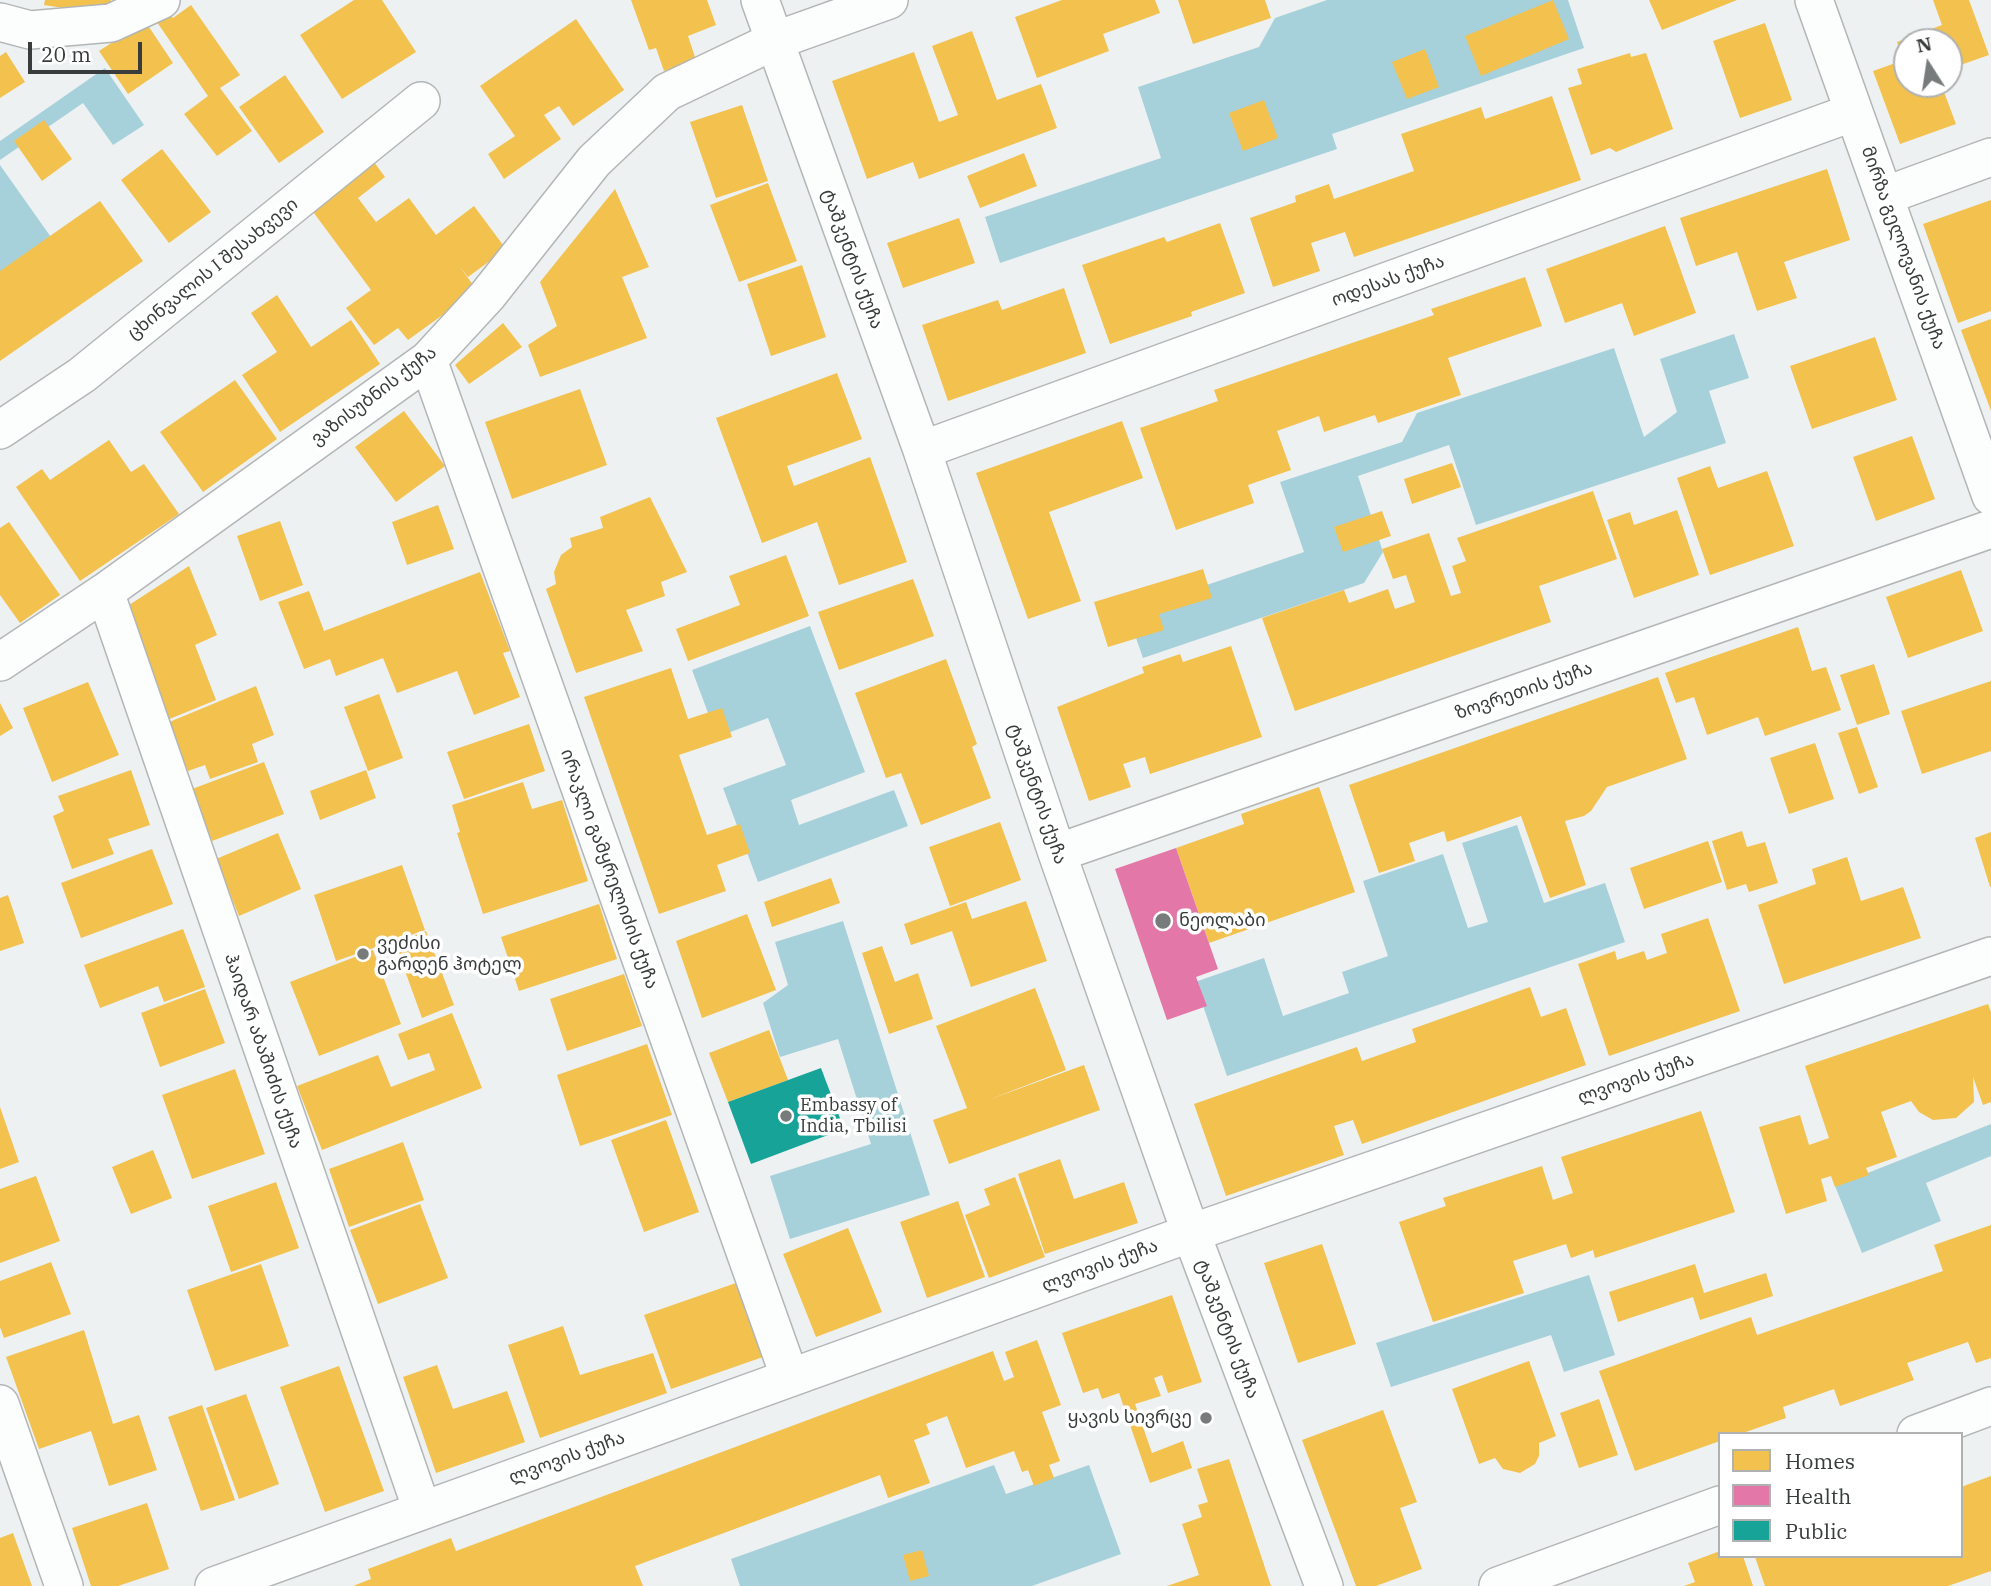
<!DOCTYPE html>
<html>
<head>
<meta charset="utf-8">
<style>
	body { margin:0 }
	#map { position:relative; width:1991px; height:1586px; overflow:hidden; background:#edf1f2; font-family:"IBM Plex Serif",serif }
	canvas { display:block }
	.legend { position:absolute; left:1718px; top:1432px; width:245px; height:126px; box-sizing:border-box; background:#fff; border:2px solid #b0b1b1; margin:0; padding:9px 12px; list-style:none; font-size:21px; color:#393c3d }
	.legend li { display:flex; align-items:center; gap:14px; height:35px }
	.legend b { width:35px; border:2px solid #b0b1b1 }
	.north { position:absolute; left:1893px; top:28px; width:70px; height:70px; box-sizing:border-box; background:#fff; border:2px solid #b0b1b1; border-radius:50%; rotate:348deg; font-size:19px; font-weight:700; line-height:28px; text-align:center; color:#393c3d }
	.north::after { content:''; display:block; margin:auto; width:24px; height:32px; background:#787b7c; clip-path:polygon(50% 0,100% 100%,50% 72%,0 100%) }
	.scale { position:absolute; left:28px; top:42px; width:114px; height:32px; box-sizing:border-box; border:4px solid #393c3d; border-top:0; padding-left:9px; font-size:21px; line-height:24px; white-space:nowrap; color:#393c3d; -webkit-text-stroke:5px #fff; paint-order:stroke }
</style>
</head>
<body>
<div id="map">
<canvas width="1991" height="1586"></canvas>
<ul class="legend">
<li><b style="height:19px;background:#f2c14e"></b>Homes</li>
<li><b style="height:19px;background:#e377a8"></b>Health</li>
<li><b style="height:19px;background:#17a398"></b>Public</li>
</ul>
<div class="north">N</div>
<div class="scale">20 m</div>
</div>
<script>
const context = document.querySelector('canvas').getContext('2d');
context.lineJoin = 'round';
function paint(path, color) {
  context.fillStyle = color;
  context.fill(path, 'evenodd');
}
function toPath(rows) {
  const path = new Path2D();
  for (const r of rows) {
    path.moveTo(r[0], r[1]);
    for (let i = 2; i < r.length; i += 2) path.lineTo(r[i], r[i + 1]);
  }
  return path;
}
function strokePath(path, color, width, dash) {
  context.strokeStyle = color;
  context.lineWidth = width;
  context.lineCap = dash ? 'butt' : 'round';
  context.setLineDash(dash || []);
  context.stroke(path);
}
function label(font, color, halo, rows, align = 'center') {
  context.font = font + ' "IBM Plex Serif","Noto Sans Georgian",serif';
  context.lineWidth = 7;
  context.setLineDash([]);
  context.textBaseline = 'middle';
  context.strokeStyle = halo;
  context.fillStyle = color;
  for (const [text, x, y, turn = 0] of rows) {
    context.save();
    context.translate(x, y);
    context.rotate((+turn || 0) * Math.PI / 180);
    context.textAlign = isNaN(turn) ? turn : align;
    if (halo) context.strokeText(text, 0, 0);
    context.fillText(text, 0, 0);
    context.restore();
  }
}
const forest = toPath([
	[1327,0,1568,0,1584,48,1332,134,1337,149,1000,263,985,217,1161,158,1138,87,1259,47,1275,18],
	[105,68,144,125,113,145,83,103,0,160,0,141],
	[0,165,53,240,0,277],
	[1734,334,1749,378,1709,391,1726,443,1476,525,1449,445,1358,476,1383,552,1364,583,1143,658,1127,612,1304,552,1280,482,1402,442,1417,413,1614,348,1644,437,1677,412,1660,359],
	[810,626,865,772,791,800,799,825,894,790,908,826,758,882,723,788,786,765,768,718,717,737,692,670],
	[1517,825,1544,903,1605,883,1625,942,1227,1076,1195,982,1264,958,1283,1016,1349,993,1342,972,1388,956,1363,881,1443,854,1468,928,1488,922,1462,843],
	[843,921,930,1195,790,1239,770,1176,871,1144,838,1039,780,1057,763,1003,788,985,775,942],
	[1991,1124,1991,1156,1926,1183,1941,1221,1862,1253,1835,1186],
	[1589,1275,1615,1355,1564,1372,1551,1335,1391,1387,1376,1343],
	[994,1465,1006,1494,1089,1465,1121,1554,1032,1586,740,1586,731,1559]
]);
const homes = toPath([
	[45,0,111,0,108,15,44,5],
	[354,0,382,0,416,52,342,99,300,35],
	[631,0,707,0,716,25,688,36,696,60,664,71,656,48,649,50],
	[1062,0,1155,0,1160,13,1103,34,1109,51,1037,78,1015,17],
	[1178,0,1265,0,1271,18,1193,44],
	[1553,0,1569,39,1481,76,1465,36],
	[1649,0,1737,0,1662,30],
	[1933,0,1969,0,1989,55,1949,69,1949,42,1907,42,1907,84,1941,84,1956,124,1900,144,1873,71,1904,60,1897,42,1942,25],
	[191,5,240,75,220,88,252,131,217,156,184,114,208,96,152,15,165,7,173,18],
	[576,19,624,90,573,126,559,106,544,115,561,139,504,179,488,154,515,136,480,86],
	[145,21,173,63,128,94,99,51],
	[1765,23,1792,100,1740,118,1713,41],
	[972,31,997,100,1041,84,1057,128,919,179,913,162,867,179,832,81,914,52,939,122,958,115,932,46],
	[1425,49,1439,87,1407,99,1392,62],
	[6,52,25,82,0,98,0,56],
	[1630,53,1631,57,1646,53,1673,129,1616,152,1610,148,1591,155,1568,88,1582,84,1577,69],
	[285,75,324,132,279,163,239,107],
	[1552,96,1581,180,1354,257,1345,232,1311,243,1320,271,1273,287,1250,218,1296,202,1295,196,1329,184,1334,199,1414,171,1401,134,1481,107,1485,119],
	[1264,100,1278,138,1243,151,1229,113],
	[742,105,768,181,716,198,690,122],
	[44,120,72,159,42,181,14,141],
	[162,149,211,212,169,243,121,180],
	[1024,153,1037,186,980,208,967,176],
	[371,158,385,177,358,198,376,222,409,198,436,235,474,206,506,249,468,277,459,266,477,290,408,340,398,328,374,345,346,308,371,290,308,205],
	[1827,169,1850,240,1784,262,1797,298,1757,311,1737,252,1696,266,1680,218],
	[768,183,797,261,739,282,710,205],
	[615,189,649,267,622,277,647,338,540,377,528,345,557,326,540,282],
	[1991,200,1991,311,1958,323,1923,224],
	[100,201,143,261,0,361,0,271],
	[959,218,975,263,903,288,887,243],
	[1220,223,1245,293,1191,312,1192,316,1110,344,1082,265,1164,237,1167,242],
	[1665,226,1696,313,1634,336,1622,303,1565,323,1546,269],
	[802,265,826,337,771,356,747,284],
	[1525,277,1542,326,1448,358,1461,395,1378,423,1375,415,1324,432,1319,416,1277,431,1291,470,1248,485,1254,503,1176,530,1140,428,1218,401,1214,390,1434,315,1431,309],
	[1064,288,1086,353,948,401,922,325,998,300,1002,310],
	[277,295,311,347,351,320,380,364,280,432,242,375,277,352,251,313],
	[1991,319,1991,411,1961,330],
	[503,323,522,347,469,384,455,365],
	[1875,337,1897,400,1812,429,1790,366],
	[837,373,862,439,787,466,794,486,870,457,907,562,839,585,817,522,762,543,716,418],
	[235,380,277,439,203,492,160,432],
	[580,389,607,465,512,499,485,422],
	[404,411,445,466,396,502,355,447],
	[1122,421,1143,478,1049,512,1081,601,1028,619,976,473],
	[1912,436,1935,499,1876,521,1853,457],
	[109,440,131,472,144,464,179,514,80,581,16,487,42,469,50,480],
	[1452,463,1461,487,1412,504,1404,479],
	[1710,466,1718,488,1767,471,1794,546,1710,575,1677,478],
	[1593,491,1617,559,1539,586,1551,622,1295,711,1262,618,1344,590,1349,603,1388,589,1395,609,1415,602,1406,575,1393,579,1382,549,1429,533,1451,596,1461,593,1452,566,1466,561,1457,538],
	[650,497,687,572,661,582,665,596,626,610,643,651,576,673,546,589,556,584,554,572,561,555,572,547,570,538,603,528,600,517],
	[438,505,454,549,407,565,392,522],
	[1677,510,1699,575,1634,598,1607,520,1630,512,1634,525],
	[1382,511,1391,536,1343,552,1334,527],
	[280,521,303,585,260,601,237,536],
	[9,522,60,595,20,623,0,595,0,528],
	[786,555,809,616,688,661,676,629,740,605,729,576],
	[189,566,217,635,195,645,216,700,167,720,126,607],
	[1203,569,1212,598,1159,614,1164,630,1108,647,1094,602],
	[1961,570,1983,631,1908,658,1886,597],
	[480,572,510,651,503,653,520,697,474,715,457,671,397,693,383,658,336,676,330,659,304,669,278,602,309,591,324,631],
	[913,579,934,636,839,670,818,612],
	[1798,627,1812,671,1826,667,1841,710,1765,736,1758,717,1707,735,1694,697,1676,703,1665,673],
	[1231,646,1262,737,1150,774,1145,757,1123,764,1131,787,1089,801,1057,707,1144,673,1142,667,1180,654,1183,662],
	[946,659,977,744,972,747,991,798,921,825,901,773,886,778,855,693],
	[1874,664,1890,714,1857,725,1840,675],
	[671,668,688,719,722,708,732,737,679,755,707,835,740,824,750,853,717,865,726,891,659,914,584,697],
	[1658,677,1687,759,1607,787,1591,811,1584,816,1565,821,1586,885,1550,898,1521,816,1447,842,1444,831,1409,843,1415,861,1379,873,1349,785],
	[1991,681,1991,751,1922,774,1901,711],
	[88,682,119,755,52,782,23,708],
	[256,686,274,735,252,744,258,762,210,779,205,765,188,771,167,723],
	[379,694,403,758,368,771,344,707],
	[0,703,13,728,0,736],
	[529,724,545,771,464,799,447,752],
	[1857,727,1878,787,1859,794,1838,733],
	[1815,743,1834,799,1789,814,1770,758],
	[264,762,284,814,212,841,192,789],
	[131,770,150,825,108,839,114,854,72,869,53,816,64,811,58,796],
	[366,770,376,798,320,820,310,791],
	[523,782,532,809,562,800,588,881,483,914,457,833,460,832,452,805],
	[1319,787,1355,892,1209,943,1176,848,1244,824,1241,814],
	[1000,822,1021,880,950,906,929,847],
	[1742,831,1747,847,1765,842,1778,883,1749,892,1746,884,1727,890,1712,841],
	[1991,832,1991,886,1990,887,1975,838],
	[278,833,301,889,239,916,216,859],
	[1708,841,1722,882,1644,909,1630,868],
	[152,849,173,904,81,938,61,883],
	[1847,857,1861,901,1903,887,1921,938,1784,984,1758,905,1816,884,1812,869],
	[402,865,425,930,336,961,314,895],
	[831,878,840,903,772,927,764,902],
	[8,895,24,943,0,951,0,898],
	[1026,901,1047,961,971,987,952,931,911,945,904,924,966,902,972,919],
	[599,904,617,959,519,991,501,937],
	[747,914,776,990,702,1018,676,941],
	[1708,918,1740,1011,1609,1056,1578,964,1615,951,1617,960,1644,951,1647,960,1667,953,1661,934],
	[183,929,205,987,164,1002,158,986,100,1008,84,965],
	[426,931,454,1005,422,1018,395,943],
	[882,946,895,982,918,973,933,1019,889,1034,862,953],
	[373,950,401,1024,319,1056,290,982],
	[624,974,642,1026,567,1051,550,999],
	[1530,987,1541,1017,1566,1008,1586,1065,1362,1144,1353,1120,1334,1126,1344,1155,1226,1196,1194,1104,1357,1047,1362,1061,1416,1042,1412,1029],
	[1035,988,1066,1070,988,1100,1084,1065,1100,1110,949,1164,933,1120,967,1108,936,1026],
	[205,989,225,1043,160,1067,141,1013],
	[1988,1004,1991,1012,1991,1102,1983,1105,1973,1077,1974,1102,1956,1118,1933,1120,1919,1112,1911,1101,1881,1112,1897,1157,1866,1168,1869,1175,1835,1187,1831,1176,1821,1179,1827,1201,1786,1214,1759,1127,1800,1115,1809,1145,1829,1138,1805,1066],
	[452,1013,482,1088,322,1150,297,1086,378,1055,391,1087,435,1070,429,1053,408,1060,398,1034],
	[769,1030,788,1080,728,1102,709,1053],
	[647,1044,672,1115,580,1146,557,1075],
	[235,1069,265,1154,192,1179,162,1095],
	[0,1107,19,1162,0,1169],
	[1701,1111,1735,1212,1595,1258,1593,1250,1571,1258,1566,1244,1513,1261,1524,1293,1433,1322,1399,1222,1446,1206,1443,1198,1542,1166,1553,1200,1573,1193,1561,1157],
	[666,1120,699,1212,644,1232,611,1140],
	[403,1142,424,1200,349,1227,329,1169],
	[153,1150,172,1198,131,1214,112,1167],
	[1060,1159,1074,1199,1124,1182,1138,1223,1045,1254,1018,1174],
	[36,1176,60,1241,0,1263,0,1189],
	[1015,1177,1045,1257,989,1278,965,1215,990,1205,984,1189],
	[276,1182,299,1248,231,1272,208,1206],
	[958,1201,985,1277,927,1298,900,1222],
	[420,1204,448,1278,378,1304,350,1230],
	[1991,1225,1991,1358,1976,1363,1968,1342,1907,1363,1914,1380,1840,1406,1834,1389,1783,1407,1786,1418,1740,1434,1720,1434,1720,1441,1635,1471,1599,1371,1751,1317,1757,1335,1943,1271,1934,1245],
	[848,1228,882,1312,816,1337,783,1254],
	[1322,1244,1356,1344,1298,1363,1264,1263],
	[51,1262,71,1314,4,1338,0,1327,0,1281],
	[261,1264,289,1346,215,1371,187,1290],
	[1695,1264,1704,1293,1766,1273,1773,1296,1700,1320,1693,1297,1618,1322,1609,1292],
	[736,1283,763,1357,671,1389,644,1315],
	[1172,1295,1202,1382,1168,1393,1162,1375,1154,1378,1161,1396,1135,1404,1152,1453,1183,1441,1192,1468,1150,1483,1119,1393,1102,1399,1098,1388,1083,1393,1062,1333],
	[563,1326,580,1375,653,1353,667,1393,540,1438,508,1345],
	[84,1330,113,1424,139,1415,157,1470,109,1486,91,1431,39,1449,6,1357],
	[1037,1340,1061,1405,1042,1412,1060,1461,1049,1465,1054,1478,1034,1486,1028,1470,1022,1472,1014,1451,966,1468,947,1416,926,1424,930,1434,914,1440,930,1483,888,1498,880,1475,635,1566,643,1586,353,1586,371,1579,368,1569,451,1538,456,1551,993,1351,1004,1381,1014,1377,1005,1352],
	[1529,1361,1556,1436,1539,1443,1539,1456,1535,1464,1520,1473,1503,1469,1495,1458,1479,1464,1452,1389],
	[437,1365,453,1409,507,1391,525,1442,436,1473,403,1377],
	[339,1366,384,1491,325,1512,280,1387],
	[246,1394,279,1484,239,1499,206,1408],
	[1599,1399,1618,1455,1579,1468,1560,1413],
	[202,1405,235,1500,201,1511,168,1417],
	[1383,1410,1417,1502,1400,1508,1422,1569,1376,1586,1356,1586,1302,1440],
	[1229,1459,1271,1586,1167,1586,1199,1575,1182,1524,1202,1517,1198,1505,1208,1502,1197,1469],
	[1991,1476,1991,1571,1948,1586,1765,1586,1755,1557,1758,1556,1961,1556,1961,1487],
	[147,1503,169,1569,118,1586,91,1586,72,1528],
	[13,1533,32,1586,0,1586,0,1538],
	[922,1550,929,1576,910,1581,903,1555],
	[1720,1551,1720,1556,1743,1556,1753,1586,1684,1586,1695,1582,1688,1563]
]);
const health = toPath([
	[1176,848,1218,969,1196,977,1207,1006,1167,1020,1115,869]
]);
const public = toPath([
	[821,1068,844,1129,751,1164,728,1102]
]);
const minor = toPath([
	[760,0,922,450,1057,853,1184,1214,1324,1586],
	[1814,0,1991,496],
	[0,22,30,30,111,23,161,0],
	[1884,196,1991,157],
	[428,360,790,1378],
	[0,430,82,375,421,101],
	[922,450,1854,112],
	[105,592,422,1510],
	[0,662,105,592,428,360,487,296,594,161,667,92,774,41,889,0],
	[1057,853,1991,529],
	[0,1404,64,1586],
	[1916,1434,1991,1406],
	[214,1586,1191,1233,1991,956],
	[1498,1586,1720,1505]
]);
const markers = [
	[1163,921,9,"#787b7c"],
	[363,954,7,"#787b7c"],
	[786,1116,7,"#787b7c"],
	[1206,1418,7,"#787b7c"]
];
const streetNames = [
	["მირზა გელოვანის ქუჩა",1903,248,70],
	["ტაშკენტის ქუჩა",852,259,70],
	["ცხინვალის I შესახვევი",213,269,-39],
	["ოდესას ქუჩა",1388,281,-20],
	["ვაზისუბნის ქუჩა",374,396,-37],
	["ზოვრეთის ქუჩა",1524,691,-19],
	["ტაშკენტის ქუჩა",1037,794,71],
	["ირაკლი გამყრელიძის ქუჩა",609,869,70],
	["ჰაიდარ აბაშიძის ქუჩა",263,1051,71],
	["ლვოვის ქუჩა",1636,1079,-19],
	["ლვოვის ქუჩა",1100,1266,-20],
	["ტაშკენტის ქუჩა",1227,1329,69],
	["ლვოვის ქუჩა",567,1458,-20]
];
const poiNames = [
	["ნეოლაბი",1179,921],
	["ვეძისი",377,944],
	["გარდენ ჰოტელ",377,965],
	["Embassy of",800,1106],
	["India, Tbilisi",800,1127],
	["ყავის სივრცე",1192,1418,"right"]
];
paint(forest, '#a7d1da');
paint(homes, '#f2c14e');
paint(health, '#e377a8');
paint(public, '#17a398');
strokePath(minor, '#b3b6b6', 40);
strokePath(minor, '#fcfdfd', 37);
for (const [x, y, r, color] of markers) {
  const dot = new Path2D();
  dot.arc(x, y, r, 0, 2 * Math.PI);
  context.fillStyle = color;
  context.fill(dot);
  strokePath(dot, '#fff', 2.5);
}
label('18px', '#393c3d', '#fff', streetNames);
label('18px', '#393c3d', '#fff', poiNames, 'left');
</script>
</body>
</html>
